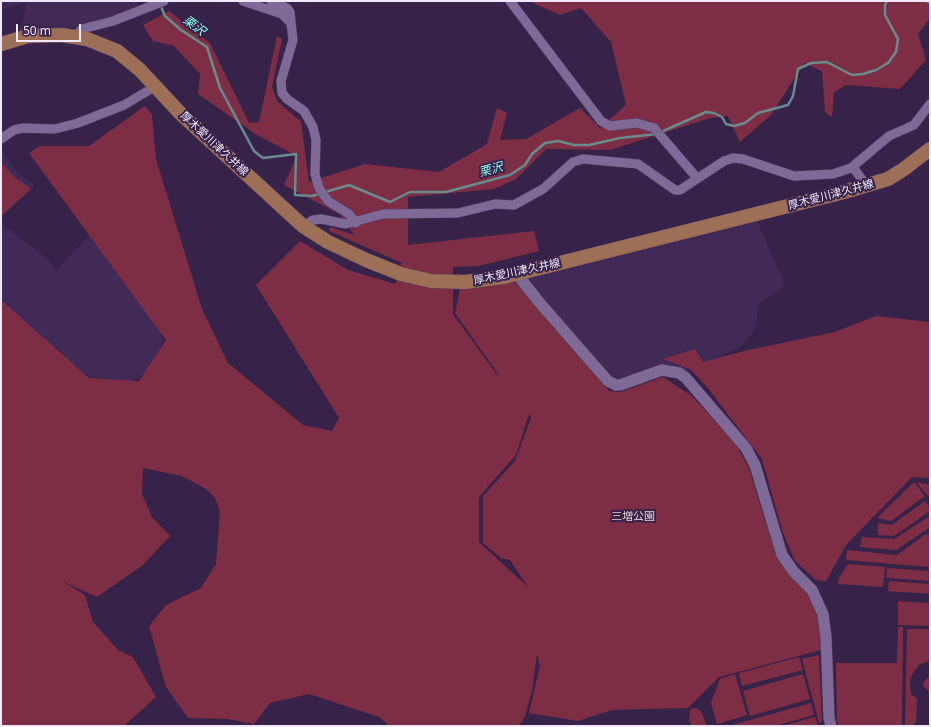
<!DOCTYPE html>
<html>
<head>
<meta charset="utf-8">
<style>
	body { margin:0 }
	#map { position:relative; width:931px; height:727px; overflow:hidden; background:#37224a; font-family:"Noto Sans",sans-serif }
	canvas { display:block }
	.frame { position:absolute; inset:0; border:2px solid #f0e7fb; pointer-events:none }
	.scale { position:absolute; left:16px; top:24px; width:65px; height:18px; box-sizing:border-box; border:2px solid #f0e7fb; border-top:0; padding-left:5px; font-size:12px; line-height:14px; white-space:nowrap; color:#f0e7fb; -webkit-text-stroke:3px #37224a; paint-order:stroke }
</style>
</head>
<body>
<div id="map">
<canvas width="931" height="727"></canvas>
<div class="frame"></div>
<div class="scale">50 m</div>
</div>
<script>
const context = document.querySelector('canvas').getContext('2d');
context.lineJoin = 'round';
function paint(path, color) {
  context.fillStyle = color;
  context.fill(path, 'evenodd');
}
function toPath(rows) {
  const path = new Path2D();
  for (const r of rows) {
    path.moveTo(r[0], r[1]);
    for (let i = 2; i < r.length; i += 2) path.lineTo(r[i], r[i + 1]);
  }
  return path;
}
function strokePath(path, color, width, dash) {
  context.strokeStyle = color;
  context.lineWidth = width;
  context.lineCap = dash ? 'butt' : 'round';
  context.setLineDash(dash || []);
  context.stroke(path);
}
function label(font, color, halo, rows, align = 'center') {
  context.font = font + ' "Noto Sans","Noto Sans JP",sans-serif';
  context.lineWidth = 4;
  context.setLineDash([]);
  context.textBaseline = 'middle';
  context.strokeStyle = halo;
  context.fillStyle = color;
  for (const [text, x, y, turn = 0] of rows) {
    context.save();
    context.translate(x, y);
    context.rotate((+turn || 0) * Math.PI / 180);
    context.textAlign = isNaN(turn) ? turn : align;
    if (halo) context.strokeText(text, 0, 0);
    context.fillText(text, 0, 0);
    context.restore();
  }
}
const built = toPath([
	[1,1,137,1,139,8,78,27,68,29,45,28,19,32,23,21,26,2,1,10],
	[1,150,18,173,35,186,1,217],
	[757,221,783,280,784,284,781,289,761,302,758,307,756,325,754,330,748,339,740,347,685,372,619,381,610,379,523,279],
	[1,223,50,261,56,271,90,234,160,327,162,342,160,355,149,372,137,379,127,381,91,377,49,349,1,301]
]);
const green = toPath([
	[529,1,930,1,930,18,918,34,926,60,900,89,846,85,834,92,832,117,825,112,822,71,804,63,771,115,740,142,728,116,710,118,610,150,546,149,516,179,494,189,408,197,408,245,534,231,539,251,479,266,453,267,453,314,495,372,501,378,455,313,460,288,511,280,522,287,609,391,621,392,663,377,692,396,736,444,749,468,771,540,782,562,810,596,816,607,822,630,821,650,719,677,688,708,612,710,578,721,529,713,540,666,537,654,532,691,525,716,519,726,390,726,379,717,309,694,270,703,254,724,228,719,188,718,166,687,149,626,166,605,201,588,216,564,220,511,215,498,206,489,182,476,143,468,142,494,152,517,170,536,143,565,97,597,62,581,85,595,93,622,118,650,133,657,156,697,124,726,1,726,1,300,89,378,139,381,166,340,29,153,40,146,89,146,145,106,152,115,156,159,202,309,228,363,303,425,332,431,339,418,256,285,300,241,348,270,395,284,402,263,329,231,330,227,354,235,341,215,284,185,297,156,257,135,198,94,200,74,174,46,153,41,143,25,169,11,210,43,249,123,259,122,277,36,282,39,272,87,277,101,301,122,309,182,365,164,439,172,487,144,497,108,507,113,500,140,526,139,580,108,600,128,626,105,611,42,581,8,560,15],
	[529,414,531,418,515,461,483,496,483,543,501,558,510,560,528,587,479,542,479,497,516,455],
	[1,162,13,176,31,189,1,216],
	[876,316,930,322,930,478,912,477,846,545,826,581,816,580,795,561,783,533,762,459,707,387,690,369,663,359,695,349,703,362,744,351,835,332],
	[914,482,925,496,891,521,877,518],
	[916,482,930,485,930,496,928,496],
	[925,501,930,507,930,511,894,536,878,535,878,523,892,525],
	[930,516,929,528,896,550,860,547,862,537,894,539],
	[926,534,930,535,930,567,846,560,847,550,897,555],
	[848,564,885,567,883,587,838,584,839,578],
	[887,568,930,571,930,581,886,578],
	[889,581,930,584,930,594,888,591],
	[898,601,930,603,930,626,898,625],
	[898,627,903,627,902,726,839,726,837,721,836,663,897,663],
	[907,629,930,629,930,661,920,664,913,673,910,680,911,694,917,699,916,722,913,726,905,726],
	[819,655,822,722,819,723,802,659],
	[799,657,803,670,742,686,739,673],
	[735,674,747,715,717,724,711,703,720,679],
	[803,674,810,699,750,716,743,691],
	[930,677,930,692,923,686,925,680],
	[811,703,814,715,775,726,729,726],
	[695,708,701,711,707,726,692,726,689,720,690,710],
	[815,717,818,726,782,726]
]);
const stream = toPath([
	[926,1,930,2],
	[160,4,165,16,181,30,207,47,220,88,254,151,263,158,296,154,295,195,312,196,349,185,390,202,410,192,446,192,510,175,525,165,532,154,545,143,558,141,574,145,589,145,620,138,657,134],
	[661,132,706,112,714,113,722,117,726,124,734,126,745,123,758,113,788,105,793,96,798,69,811,63,827,62,852,75,863,74,876,70,888,63,896,52,898,39,885,15,885,5,887,1]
]);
const minor = toPath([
	[243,1,282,14,291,23,293,40,281,81,282,93,287,99,304,111,313,127,316,140,315,174,319,188,328,201,349,214,356,223],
	[271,1,287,8,290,12,291,22],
	[510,1,601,121,610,126,637,123,654,128,697,178],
	[76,36,82,29,113,21,164,1],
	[1,139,14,130,23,128,55,129,78,123,124,105,156,86],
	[851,168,889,136,914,125,930,104],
	[303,226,313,220,321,219,346,224,383,214,458,213,495,204,514,205,543,189,573,162,583,159,638,164,675,190,680,190,724,161,733,158,743,159,794,176,833,174,851,168,855,170,867,186]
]);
const tertiary = toPath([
	[517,274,539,302,608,381,616,385,620,385,662,370,679,373,686,378,746,448,755,465,782,555,794,572,812,590,823,614,826,637,829,718,831,726]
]);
const primary = toPath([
	[1,44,28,36,62,35,87,39,117,51,140,70,180,113,303,226,328,242,366,260,401,274,431,281,465,282,504,277,844,192,888,179,904,169,930,149]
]);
const streetNames = [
	["厚木愛川津久井線",214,144,43],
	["厚木愛川津久井線",831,195,-15],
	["厚木愛川津久井線",517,272,-12]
];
const parkNames = [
	["三増公園",633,517]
];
const waterNames = [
	["栗沢",194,26,37],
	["栗沢",491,170,-15]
];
paint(built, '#422a57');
paint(green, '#7e2e44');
strokePath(stream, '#688b8d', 2.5);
strokePath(minor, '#503e60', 10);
strokePath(tertiary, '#503e60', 12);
strokePath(primary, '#503e60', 15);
strokePath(minor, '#7f6996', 9);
strokePath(tertiary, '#7f6996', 11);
strokePath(primary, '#9c6f56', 14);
label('11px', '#f0e7fb', '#37224a', streetNames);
label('11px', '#ebcdd2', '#37224a', parkNames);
label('italic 12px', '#8afaee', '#37224a', waterNames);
</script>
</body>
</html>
